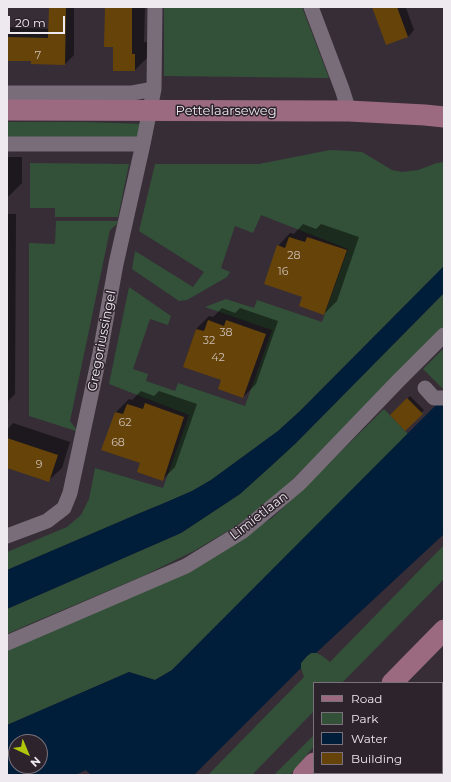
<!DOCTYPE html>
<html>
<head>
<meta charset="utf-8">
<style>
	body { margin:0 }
	#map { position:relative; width:451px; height:782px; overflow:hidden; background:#362d37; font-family:Montserrat,sans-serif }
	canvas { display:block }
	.frame { position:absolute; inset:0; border:8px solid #eee8ef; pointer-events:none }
	.legend { position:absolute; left:313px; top:682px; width:130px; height:92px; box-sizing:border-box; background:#2c232c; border:1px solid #7a727a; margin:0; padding:5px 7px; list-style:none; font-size:12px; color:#eee8ef }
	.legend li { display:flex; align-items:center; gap:8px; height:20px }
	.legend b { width:20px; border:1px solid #7a727a }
	.north { position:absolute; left:8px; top:734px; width:40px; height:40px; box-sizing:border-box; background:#2c232c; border:1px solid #7a727a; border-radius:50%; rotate:136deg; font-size:11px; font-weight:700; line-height:16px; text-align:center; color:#eee8ef }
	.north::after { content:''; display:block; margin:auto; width:14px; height:18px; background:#aec60b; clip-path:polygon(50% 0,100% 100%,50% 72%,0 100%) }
	.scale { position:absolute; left:8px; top:16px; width:57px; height:18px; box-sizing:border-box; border:2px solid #eee8ef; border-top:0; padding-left:5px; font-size:12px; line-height:14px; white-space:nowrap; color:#eee8ef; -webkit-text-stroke:3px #2c232c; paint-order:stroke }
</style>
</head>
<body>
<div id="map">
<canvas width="451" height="782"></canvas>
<div class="frame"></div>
<ul class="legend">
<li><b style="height:5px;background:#9b6a80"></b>Road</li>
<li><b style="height:11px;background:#335138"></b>Park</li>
<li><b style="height:11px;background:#001d39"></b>Water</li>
<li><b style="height:11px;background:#664309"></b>Building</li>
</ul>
<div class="north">N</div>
<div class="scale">20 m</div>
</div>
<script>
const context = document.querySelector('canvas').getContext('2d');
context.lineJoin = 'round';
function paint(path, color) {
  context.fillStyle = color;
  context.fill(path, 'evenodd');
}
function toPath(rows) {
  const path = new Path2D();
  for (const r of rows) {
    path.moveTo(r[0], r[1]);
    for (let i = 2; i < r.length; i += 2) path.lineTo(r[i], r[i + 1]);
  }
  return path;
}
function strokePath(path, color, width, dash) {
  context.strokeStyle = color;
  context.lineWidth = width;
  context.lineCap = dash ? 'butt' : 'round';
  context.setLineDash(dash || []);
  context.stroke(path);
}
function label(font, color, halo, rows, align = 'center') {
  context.font = font + ' Montserrat,sans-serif';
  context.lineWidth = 3;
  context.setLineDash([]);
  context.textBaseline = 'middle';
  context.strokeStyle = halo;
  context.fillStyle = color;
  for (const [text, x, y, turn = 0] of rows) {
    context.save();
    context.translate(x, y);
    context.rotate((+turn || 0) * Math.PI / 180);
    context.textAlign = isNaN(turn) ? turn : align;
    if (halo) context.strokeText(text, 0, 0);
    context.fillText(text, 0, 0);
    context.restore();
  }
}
const green = toPath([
	[164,7,302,7,329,78,164,76],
	[7,122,85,122,145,124,147,139,7,140],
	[330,150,350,151,362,152,392,170,402,172,418,170,437,163,444,162,444,266,300,411,278,431,211,480,192,491,162,504,140,513,7,570,7,552,67,527,81,515,89,499,95,468,163,488,189,415,109,384,129,287,171,316,168,325,150,319,133,369,148,374,146,381,175,391,178,383,245,406,272,330,205,307,226,299,254,308,257,300,322,322,348,249,261,215,253,233,235,226,221,268,230,272,227,277,187,300,179,301,132,269,135,251,193,287,204,272,139,231,155,164,259,164],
	[30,163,129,164,118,217,55,217,55,208,30,208],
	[56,221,118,221,117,224,110,230,70,421,76,429,76,431,29,416,29,243,55,244],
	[444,293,444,328,288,484,263,506,236,526,194,551,143,576,32,623,7,634,7,609,181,533,240,494,270,467,296,443],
	[444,348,444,390,423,369],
	[384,409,408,434,172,670,155,680,129,672,7,725,7,646,239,538,272,518,304,488],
	[444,545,444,579,342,683,314,683,314,711,252,775,208,775,304,677,301,668,301,663,307,656,311,653,316,653,321,655,330,662],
	[314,735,314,746,290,775,274,775]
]);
const water = toPath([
	[444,266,444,293,296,443,270,467,240,494,181,533,7,609,7,570,140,513,162,504,192,491,211,480,278,431,300,411],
	[444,397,444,534,316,653,311,653,307,656,301,663,301,668,194,775,91,775,86,770,75,775,7,775,7,725,129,672,155,680,172,670],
	[16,742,40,742,40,766,16,766]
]);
const shadow = toPath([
	[50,7,74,7,74,55,65,64,32,60,7,60,7,27,49,29],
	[105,7,145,7,144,42,147,42,148,57,135,70,114,46],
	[372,7,408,7,406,8,414,30,409,36,387,44,374,10],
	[7,157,22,157,22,183,9,196,7,196],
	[7,214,16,214,15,394,7,402],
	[303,224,316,229,321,224,359,237,337,301,324,314,303,296,278,246,290,233,294,234],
	[222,308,235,313,240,308,278,321,256,384,243,397,222,379,184,366,196,329,209,316,213,317],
	[141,391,154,396,159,391,197,404,175,467,162,480,141,463,103,449,116,412,129,399,132,400],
	[410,396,424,410,405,429,391,415],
	[13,423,70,442,62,468,49,480,7,467,7,430],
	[444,688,444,738,442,736,442,690],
	[340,773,354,773,357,775,340,775]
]);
const building = toPath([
	[49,7,66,7,65,65,31,64,31,61,7,61,7,37,48,38],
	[105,7,132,7,132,54,135,54,135,71,113,71,113,47,104,47],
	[372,7,397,7,408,37,386,45],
	[289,237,305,242,307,237,347,250,324,315,299,306,302,297,264,284,277,245,285,248],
	[208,320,224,326,226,320,266,334,243,398,218,389,221,380,183,367,196,329,204,331],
	[407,398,423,414,405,431,390,415],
	[145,403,184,417,163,481,137,472,140,463,101,450,115,412,123,414,127,404,143,409],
	[7,438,58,455,49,482,7,468]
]);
const street = toPath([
	[311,7,342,89,349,111],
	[7,93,132,93,154,89],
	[7,144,143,144],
	[425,388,434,398,444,398],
	[7,536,47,521,64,508,70,493,100,353,116,264,143,144,154,89,155,7],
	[7,643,186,566,243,531,299,484,399,380,444,335],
	[396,773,398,775]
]);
const secondary = toPath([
	[7,110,349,111,425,115,444,117],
	[392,683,444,630],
	[303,775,314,763]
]);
const numberNames = [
	["7",38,56],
	["28",294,256],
	["16",283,272],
	["38",226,333],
	["32",209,341],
	["42",218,358],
	["62",125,423],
	["68",118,443],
	["9",39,465]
];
const streetNames = [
	["Pettelaarseweg",226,111],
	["Gregoriussingel",102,341,-79],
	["Limietlaan",259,516,-38]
];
paint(green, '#335138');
paint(water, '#001d39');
paint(shadow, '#0007');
paint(building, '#664309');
strokePath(street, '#786d78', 15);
strokePath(secondary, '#9b6a80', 21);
label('11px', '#ccbfb6', null, numberNames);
label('13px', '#eee8ef', '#2c232c', streetNames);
</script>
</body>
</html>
